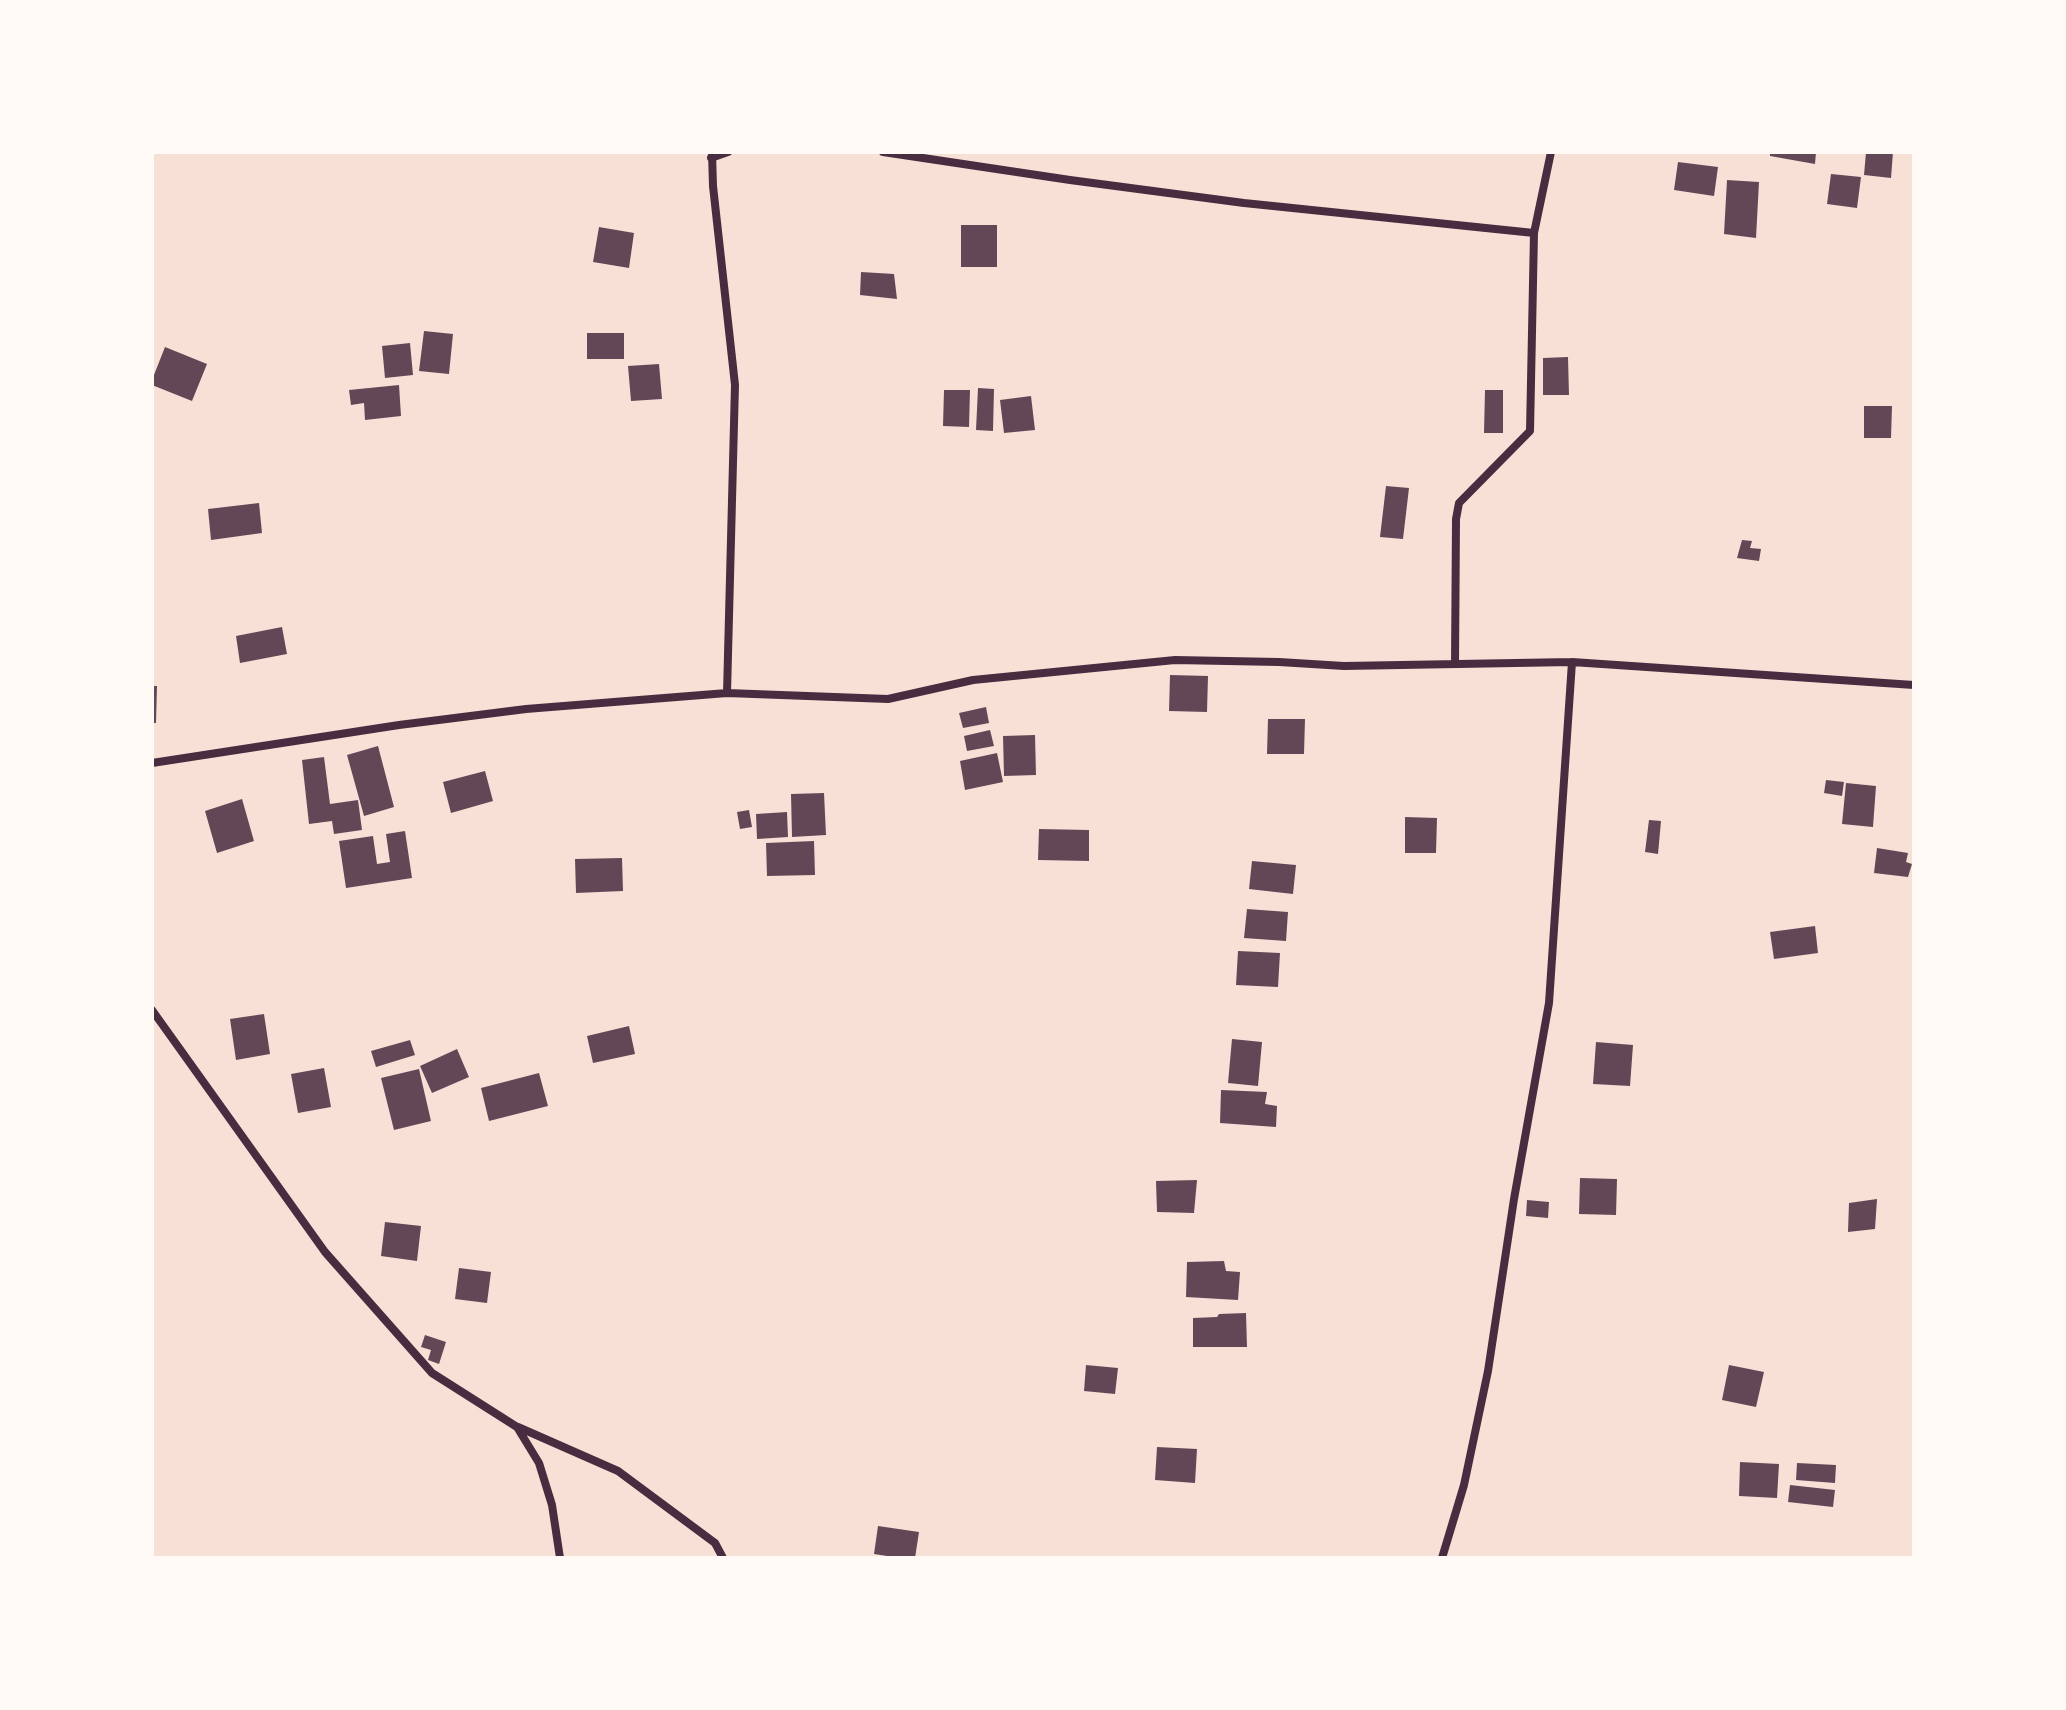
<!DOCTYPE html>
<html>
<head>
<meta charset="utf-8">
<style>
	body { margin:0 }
	#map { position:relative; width:2066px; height:1710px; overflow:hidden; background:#f7e1d7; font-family:"Sofia Sans Condensed",sans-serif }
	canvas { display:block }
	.frame { position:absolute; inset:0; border:154px solid #fffaf5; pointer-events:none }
</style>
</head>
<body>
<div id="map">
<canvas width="2066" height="1710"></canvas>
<div class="frame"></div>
</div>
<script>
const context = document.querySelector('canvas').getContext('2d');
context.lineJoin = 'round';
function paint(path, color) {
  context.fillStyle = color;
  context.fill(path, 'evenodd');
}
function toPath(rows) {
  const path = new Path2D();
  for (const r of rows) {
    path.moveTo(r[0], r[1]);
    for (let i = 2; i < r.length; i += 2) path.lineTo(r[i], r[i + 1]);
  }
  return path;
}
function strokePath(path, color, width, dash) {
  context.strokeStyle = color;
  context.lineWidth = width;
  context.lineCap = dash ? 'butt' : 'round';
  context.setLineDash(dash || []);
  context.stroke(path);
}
const building = toPath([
	[1770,152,1816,152,1815,164,1770,156],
	[1866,152,1893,152,1891,178,1864,175],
	[1678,162,1718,167,1714,196,1674,190],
	[1831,174,1861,177,1857,208,1827,204],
	[1727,180,1759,182,1756,238,1724,234],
	[961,225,997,225,997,267,961,267],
	[599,227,634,233,629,268,593,262],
	[861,272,894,274,897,299,860,295],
	[424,331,453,334,449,374,419,371],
	[587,333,624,333,624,359,587,359],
	[410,343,413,375,385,378,382,346],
	[165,347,207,364,192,401,152,385,152,380],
	[1568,357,1569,395,1543,395,1543,358],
	[659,364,662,399,631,401,628,366],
	[399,385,401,416,365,420,364,403,351,405,349,390],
	[978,388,994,389,993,431,976,430],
	[944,390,970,390,969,427,943,426],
	[1485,390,1503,390,1503,433,1484,433],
	[1031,396,1035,430,1004,433,1000,400],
	[1864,406,1892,406,1891,438,1864,438],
	[1386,486,1409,488,1403,539,1380,537],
	[259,503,262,533,211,540,208,509],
	[1742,540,1752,541,1750,548,1761,549,1759,561,1737,558],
	[282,627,287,654,240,663,236,636],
	[1170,675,1208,676,1207,712,1169,711],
	[152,686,157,686,156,723,152,723],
	[986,707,989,723,963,728,959,713],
	[1268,719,1305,719,1304,754,1267,754],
	[990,730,994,746,967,751,964,736],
	[1035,735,1036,775,1004,776,1003,736],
	[378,746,394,807,364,816,347,755],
	[997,753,1003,782,965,790,960,761],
	[324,757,330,804,358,800,362,830,334,834,332,821,309,824,302,760],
	[485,771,493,801,451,813,443,782],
	[1826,780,1844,782,1842,796,1824,793],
	[1846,783,1876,786,1873,827,1842,824],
	[824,793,826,835,792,837,791,794],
	[242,799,254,841,217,853,205,811],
	[749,810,752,827,740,829,737,812],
	[787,812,788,837,757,839,756,814],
	[1405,817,1437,818,1436,853,1405,853],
	[1649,820,1661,821,1658,854,1645,852],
	[1039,829,1089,830,1089,861,1038,860],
	[405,831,412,878,346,888,339,841,373,836,377,864,390,862,386,834],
	[814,841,815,875,767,876,766,843],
	[1877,848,1908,853,1906,862,1912,864,1908,877,1874,873],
	[622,858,623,891,576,893,575,859],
	[1252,861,1296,865,1293,894,1249,889],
	[1247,909,1288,912,1286,941,1244,938],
	[1815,926,1818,953,1774,959,1770,932],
	[1238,951,1280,953,1278,987,1236,985],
	[264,1014,270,1054,236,1060,230,1019],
	[629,1026,635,1054,593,1063,587,1036],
	[1232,1039,1262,1042,1258,1086,1228,1083],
	[410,1040,415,1055,376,1067,371,1051],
	[1596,1042,1633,1045,1630,1086,1593,1084],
	[457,1049,469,1077,432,1093,420,1066],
	[324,1068,331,1107,298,1113,291,1074],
	[419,1069,431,1121,394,1130,381,1078],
	[539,1073,548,1106,489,1121,481,1088],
	[1221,1090,1267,1092,1265,1104,1277,1106,1276,1127,1220,1123],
	[1580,1178,1617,1179,1616,1215,1579,1214],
	[1197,1180,1194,1213,1157,1212,1156,1181],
	[1877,1199,1875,1229,1848,1232,1849,1203],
	[1527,1200,1549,1202,1548,1218,1526,1216],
	[385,1222,421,1226,417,1261,381,1256],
	[1224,1261,1226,1271,1240,1272,1238,1300,1186,1297,1187,1262],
	[459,1268,491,1272,487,1303,455,1299],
	[1246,1313,1247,1347,1193,1347,1193,1318,1217,1317,1219,1314],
	[425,1335,446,1342,439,1364,428,1360,431,1350,421,1347],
	[1086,1365,1118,1368,1115,1394,1084,1391],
	[1729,1365,1764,1372,1756,1407,1722,1400],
	[1157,1447,1197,1449,1195,1483,1155,1480],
	[1740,1462,1779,1464,1777,1498,1739,1496],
	[1797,1463,1836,1465,1835,1483,1796,1480],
	[1790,1485,1835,1490,1833,1507,1788,1502],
	[878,1526,919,1532,915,1558,887,1558,887,1556,874,1554]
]);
const minor = toPath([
	[712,152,713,186,735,385,727,693],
	[883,152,1070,180,1244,203,1534,233],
	[711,158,728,152],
	[1455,664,1456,519,1459,503,1530,431,1534,233,1551,152],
	[152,763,399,725,526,709,727,693,888,699,973,680,1175,660,1279,662,1344,666,1572,662,1914,685],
	[152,1010,325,1252,432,1373,517,1427,539,1463,552,1505,560,1558],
	[518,1427,618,1471,715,1543,723,1558],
	[1442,1558,1464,1485,1488,1371,1514,1199,1549,1003,1572,662]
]);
paint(building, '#644757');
strokePath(minor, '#4a2c40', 8);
</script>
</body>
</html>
